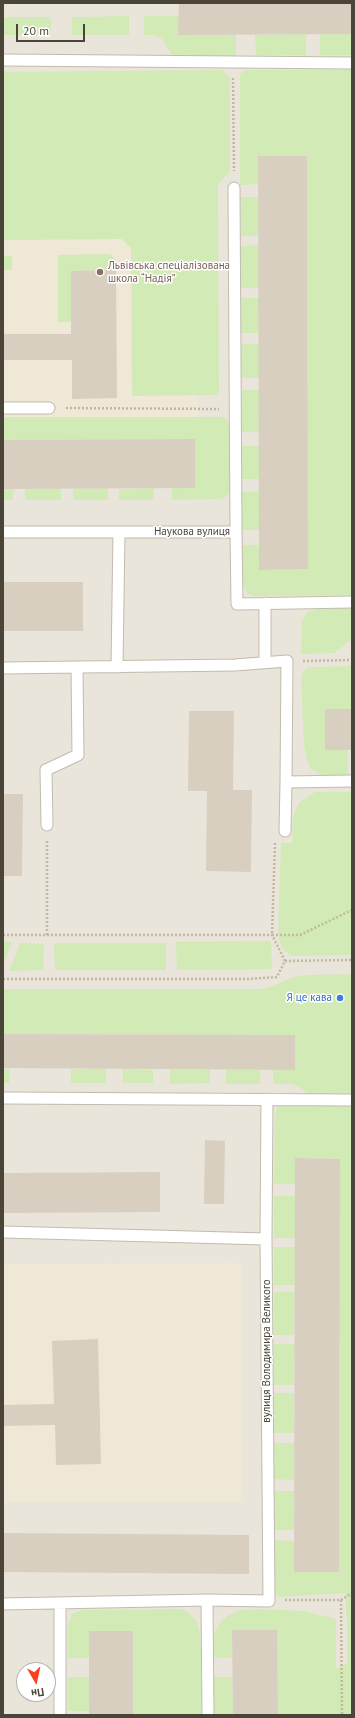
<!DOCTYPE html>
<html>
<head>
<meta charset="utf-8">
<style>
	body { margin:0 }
	#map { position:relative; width:355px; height:1718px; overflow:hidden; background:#f6f3ec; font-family:"PT Sans",sans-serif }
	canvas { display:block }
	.frame { position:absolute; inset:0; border:4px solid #4b4439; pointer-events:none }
	.north { position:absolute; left:16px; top:1662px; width:40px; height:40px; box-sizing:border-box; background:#fff; border:1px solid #b7b4b0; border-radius:50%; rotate:171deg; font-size:11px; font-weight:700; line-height:16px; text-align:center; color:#4b4439 }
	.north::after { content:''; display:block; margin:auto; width:14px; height:18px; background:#fc3f1d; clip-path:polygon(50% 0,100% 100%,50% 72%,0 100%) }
	.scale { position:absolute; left:16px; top:24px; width:69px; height:18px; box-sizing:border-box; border:2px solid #4b4439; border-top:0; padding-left:5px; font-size:12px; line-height:14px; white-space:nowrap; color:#4b4439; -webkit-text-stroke:3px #fff; paint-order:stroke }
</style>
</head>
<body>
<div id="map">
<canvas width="355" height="1718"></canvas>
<div class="frame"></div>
<div class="north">Пн</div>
<div class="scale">20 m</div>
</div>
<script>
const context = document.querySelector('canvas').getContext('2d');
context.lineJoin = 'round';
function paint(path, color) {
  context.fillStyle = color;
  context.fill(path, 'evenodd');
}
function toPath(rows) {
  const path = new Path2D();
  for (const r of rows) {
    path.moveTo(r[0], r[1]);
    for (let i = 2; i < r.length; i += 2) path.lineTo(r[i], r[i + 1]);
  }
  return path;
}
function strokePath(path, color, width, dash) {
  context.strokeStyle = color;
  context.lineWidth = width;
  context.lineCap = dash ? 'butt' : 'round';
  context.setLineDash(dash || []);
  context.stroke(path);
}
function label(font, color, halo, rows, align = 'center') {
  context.font = font + ' "PT Sans",sans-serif';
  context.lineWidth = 3;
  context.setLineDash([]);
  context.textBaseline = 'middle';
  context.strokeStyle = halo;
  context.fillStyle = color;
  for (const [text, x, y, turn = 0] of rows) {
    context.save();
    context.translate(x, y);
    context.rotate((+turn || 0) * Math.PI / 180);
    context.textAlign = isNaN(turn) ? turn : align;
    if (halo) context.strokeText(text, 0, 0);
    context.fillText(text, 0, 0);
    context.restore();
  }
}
const residential = toPath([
	[3,3,352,3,352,1715,3,1715],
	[24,1670,48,1670,48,1694,24,1694]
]);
const education = toPath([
	[197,148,198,418,3,420,3,150],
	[242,1263,243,1502,3,1502,3,1264]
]);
const green = toPath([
	[129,16,129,35,72,35,72,17],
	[144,16,179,16,179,35,236,35,236,56,177,56,171,54,162,39,154,35,144,35],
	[3,17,51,17,51,35,3,35],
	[306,34,306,55,256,55,255,35],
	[320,34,352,34,352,55,320,55],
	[222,70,230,78,230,171,218,184,219,395,132,396,131,248,122,239,3,240,3,72],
	[246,70,352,70,352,595,253,596,247,593,242,580,242,545,259,545,260,570,308,569,307,156,259,156,258,184,240,185,240,74],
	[241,197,259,197,259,236,241,236],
	[259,245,259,288,241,288,241,246],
	[110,254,116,260,116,270,71,271,71,322,58,322,58,255],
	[3,256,12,256,12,270,3,270],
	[241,298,259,298,259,333,241,333],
	[241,344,259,344,259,378,241,378],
	[242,390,259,390,259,432,242,432],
	[3,417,223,417,228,420,229,424,230,493,224,498,220,499,172,500,172,488,195,488,195,439,3,440],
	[242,446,259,446,259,479,242,479],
	[61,488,61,500,25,500,25,489],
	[108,488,108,500,73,500,73,489],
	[154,488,154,500,119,500,119,489],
	[3,489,13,489,13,500,3,500],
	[242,492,259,492,259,530,242,530],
	[352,607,352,639,334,653,301,654,302,620,309,611,327,608],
	[352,666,352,709,325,710,325,750,348,750,348,777,322,775,311,769,307,759,304,745,301,675,307,668,314,667],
	[315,792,352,792,352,955,292,956,285,951,280,943,278,932,281,843,292,843,293,816,299,803],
	[271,941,272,969,177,970,176,942],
	[3,942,12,942,3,965],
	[20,943,44,944,43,970,9,971],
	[54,943,166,943,166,970,55,970],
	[352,974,352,1095,310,1095,298,1086,291,1084,273,1084,273,1070,295,1070,295,1035,3,1034,3,989,258,989,267,988,294,977,306,975],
	[3,1069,10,1069,9,1083,3,1083],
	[71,1069,106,1069,106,1083,71,1083],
	[123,1069,153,1070,153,1083,123,1083],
	[170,1070,210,1070,210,1083,170,1084],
	[226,1070,260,1070,260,1084,226,1084],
	[352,1103,352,1715,278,1715,277,1630,232,1630,232,1658,213,1657,213,1643,215,1632,220,1623,228,1615,240,1610,258,1609,303,1611,336,1619,336,1667,338,1668,347,1663,347,1623,345,1593,279,1597,274,1593,273,1540,294,1541,294,1572,339,1572,340,1159,295,1158,295,1184,274,1184,275,1115,277,1107,285,1104],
	[274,1196,295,1196,295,1238,274,1238],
	[274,1247,295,1247,295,1285,274,1285],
	[274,1292,295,1292,294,1335,274,1335],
	[274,1344,295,1344,294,1385,274,1385],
	[274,1393,294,1393,294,1433,274,1433],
	[274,1443,294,1443,294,1480,273,1479],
	[274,1491,294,1491,294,1530,273,1530],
	[181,1609,188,1612,196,1620,200,1633,201,1649,201,1715,133,1715,133,1631,90,1658,68,1658,68,1624,73,1613,83,1610],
	[68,1677,90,1677,89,1711,68,1711],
	[212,1677,232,1677,233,1715,212,1715]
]);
const building = toPath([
	[179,3,352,3,352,34,178,35],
	[258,156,307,156,308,569,259,570],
	[116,270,117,398,72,399,72,360,3,360,3,334,71,334,71,271],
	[195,439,195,488,3,489,3,440],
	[3,582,83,582,83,631,3,631],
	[325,709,352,709,352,750,325,750],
	[189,711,234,711,233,790,252,790,251,872,206,871,207,791,188,791],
	[3,794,23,794,22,876,3,876],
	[3,1034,295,1035,295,1070,3,1068],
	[205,1140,225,1141,224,1204,204,1204],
	[295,1158,340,1159,339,1572,294,1572],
	[160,1172,160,1212,3,1213,3,1173],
	[98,1339,101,1464,56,1465,55,1425,3,1426,3,1405,54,1404,52,1341],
	[3,1533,249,1535,249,1574,3,1572],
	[232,1630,277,1630,278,1715,233,1715],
	[89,1631,133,1631,133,1715,89,1715]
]);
const path = toPath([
	[233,78,234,171],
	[66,408,219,409],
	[303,661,352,660],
	[275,843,272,935,300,935,352,910],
	[3,935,272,935,285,961],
	[47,935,47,841],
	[3,979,248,979,277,977,285,961,352,960],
	[285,1600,341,1600,352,1593],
	[341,1600,342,1715]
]);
const service = toPath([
	[3,60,352,63],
	[234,188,236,532],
	[3,408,49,408],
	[3,532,236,532,237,604,352,602],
	[265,662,265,603],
	[117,667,119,532],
	[3,668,235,665,287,661,286,782,352,781],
	[47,825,46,770,78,755,77,668],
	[285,831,286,782],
	[3,1098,352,1100],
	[3,1232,266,1239],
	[207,1600,208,1715],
	[60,1603,60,1715],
	[3,1604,207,1600,269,1601,266,1239,267,1099]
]);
const markers = [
	[100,272,4,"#8d6e63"],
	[340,998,4,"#3f7fe0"]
];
const educationNames = [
	["Львівська спеціалізована",108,266],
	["школа “Надія”",108,279]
];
const streetNames = [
	["Наукова вулиця",192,532],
	["вулиця Володимира Великого",267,1351,-90]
];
const shopNames = [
	["Я це кава",332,998]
];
paint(residential, '#eae5da');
paint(education, '#efe8d6');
paint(green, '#d2eab5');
paint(building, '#d8cfc1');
strokePath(service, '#c2bbae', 13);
strokePath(path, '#c4b79f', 2.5, [2, 2]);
strokePath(service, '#fff', 11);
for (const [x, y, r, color] of markers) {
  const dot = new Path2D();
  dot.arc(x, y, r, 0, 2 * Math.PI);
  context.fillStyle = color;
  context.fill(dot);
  strokePath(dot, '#fff', 1.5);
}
label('11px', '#785e54', '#fff', educationNames, 'left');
label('11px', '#4b4439', '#fff', streetNames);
label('11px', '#366cbe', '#fff', shopNames, 'right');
</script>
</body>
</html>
